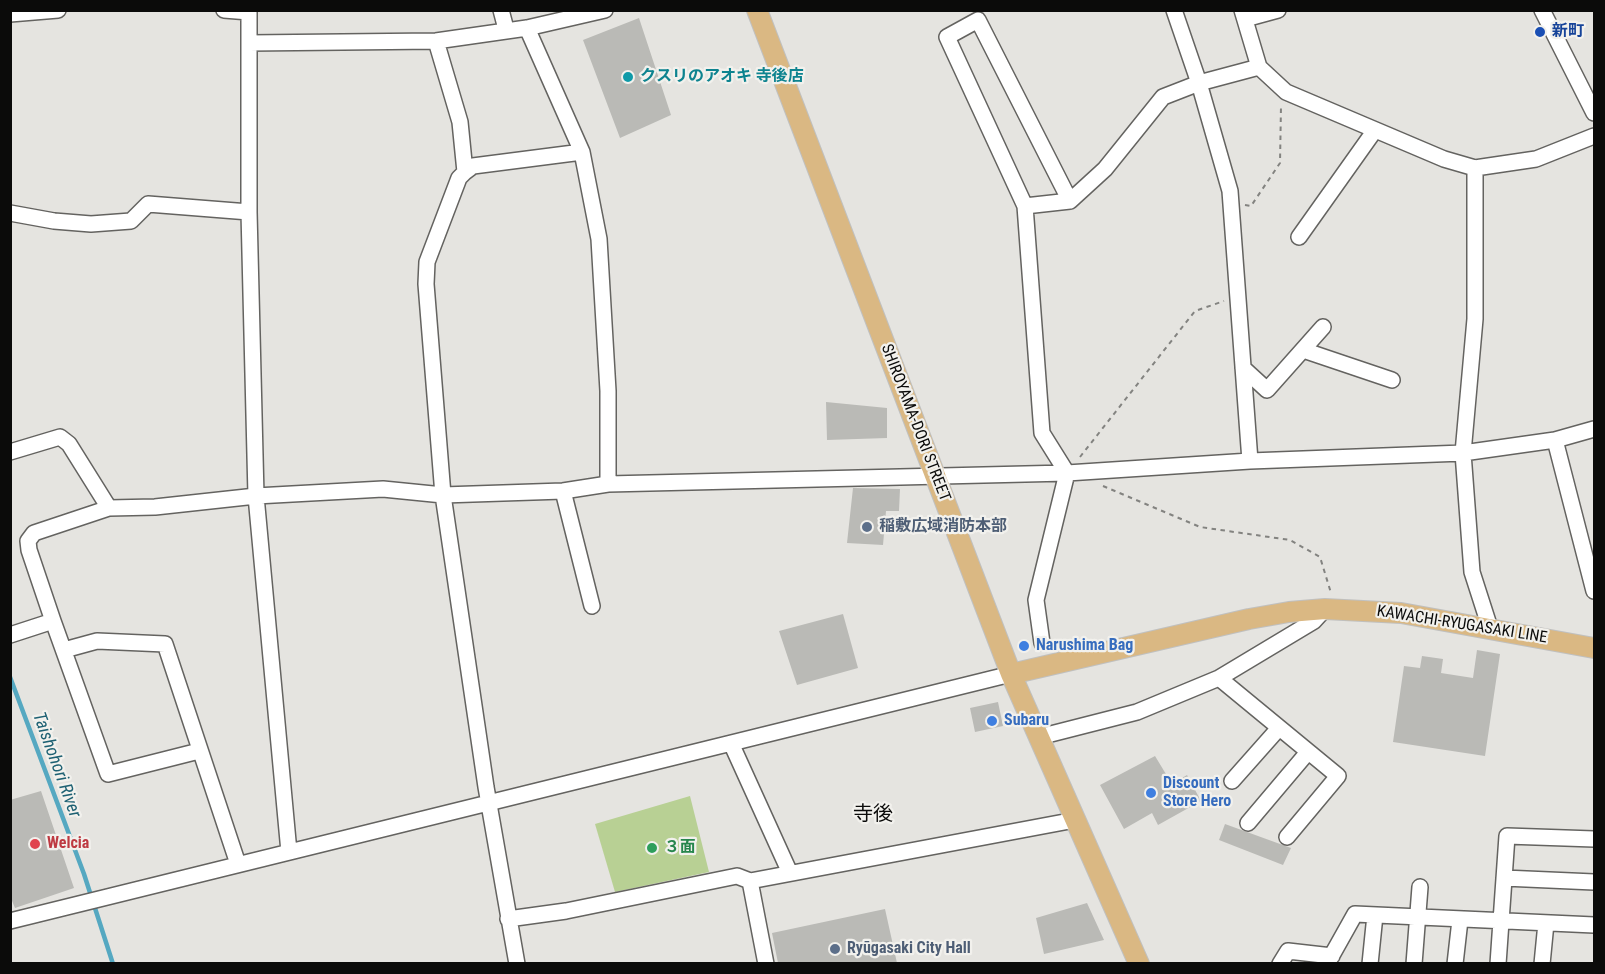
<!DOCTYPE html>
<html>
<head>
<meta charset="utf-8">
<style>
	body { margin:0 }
	#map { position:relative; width:1605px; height:974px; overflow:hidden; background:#e5e4e0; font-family:"Roboto Condensed",sans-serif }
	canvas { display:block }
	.frame { position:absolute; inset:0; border:12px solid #0b0b0a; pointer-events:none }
</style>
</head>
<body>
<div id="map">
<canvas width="1605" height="974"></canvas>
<div class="frame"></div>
</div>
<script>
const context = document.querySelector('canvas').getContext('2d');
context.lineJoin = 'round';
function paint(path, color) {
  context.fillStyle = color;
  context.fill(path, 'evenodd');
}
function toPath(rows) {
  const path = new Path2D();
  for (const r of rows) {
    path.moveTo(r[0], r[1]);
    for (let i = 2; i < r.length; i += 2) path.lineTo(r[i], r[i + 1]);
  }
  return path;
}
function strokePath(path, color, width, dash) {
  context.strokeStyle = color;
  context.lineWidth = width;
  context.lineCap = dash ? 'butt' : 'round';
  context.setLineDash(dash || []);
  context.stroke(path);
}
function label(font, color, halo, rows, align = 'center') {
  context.font = font + ' "Roboto Condensed","Noto Sans JP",sans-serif';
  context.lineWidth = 4.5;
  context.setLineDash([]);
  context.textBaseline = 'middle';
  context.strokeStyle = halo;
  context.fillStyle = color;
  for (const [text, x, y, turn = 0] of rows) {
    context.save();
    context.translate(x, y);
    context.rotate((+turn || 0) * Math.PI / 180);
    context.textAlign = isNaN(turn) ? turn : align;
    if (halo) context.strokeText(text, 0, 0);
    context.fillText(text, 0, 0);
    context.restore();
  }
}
const green = toPath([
	[690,796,709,872,615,892,595,824]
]);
const stream = toPath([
	[10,677,84,874,113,964]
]);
const building = toPath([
	[639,18,671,115,620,138,583,40],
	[826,402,887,408,887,438,827,440],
	[853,488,900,489,899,511,886,511,883,545,847,543],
	[843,614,858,668,797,685,779,631],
	[1477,650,1500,654,1485,756,1393,742,1404,666,1420,668,1422,656,1443,659,1441,673,1473,678],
	[998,702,1003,726,975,732,970,708],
	[1155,756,1172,784,1187,775,1201,801,1158,825,1152,813,1124,829,1100,785],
	[41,791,74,888,15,908,10,896,10,800],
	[1225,824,1291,848,1283,865,1219,840],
	[1087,903,1104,940,1044,954,1036,918],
	[885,909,897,963,778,963,772,933]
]);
const path = toPath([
	[1245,205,1251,206,1280,163,1281,106],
	[1080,457,1195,311,1224,301],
	[1103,486,1200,527,1290,540,1320,557,1331,593]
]);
const minor = toPath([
	[224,10,249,12],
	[249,10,249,212,256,496,289,852],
	[501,10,506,29],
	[1174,10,1199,83,1230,191,1250,461],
	[1242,10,1259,67,1286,92,1444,159,1475,168,1536,159,1594,136],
	[1542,10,1594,113],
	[10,14,58,10],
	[1245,19,1278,10],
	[527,28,582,152,599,239,608,391,608,484],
	[436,41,460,122,465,172],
	[249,43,436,41,527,28,605,10],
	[1475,168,1475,319,1463,453,1472,572,1490,628],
	[1025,206,947,37,978,20,1070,201],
	[10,213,54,221,91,224,131,221,148,204,249,212],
	[1299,237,1375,130],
	[1303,350,1392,380],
	[1243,368,1267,390,1323,327],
	[1555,440,1594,591],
	[10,452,60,437,69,444,109,508,155,507,256,496,383,489,443,495,563,491,608,484,1067,473,1250,461,1463,453,1555,440,1594,429],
	[563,491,592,606],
	[109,508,34,533,28,541,29,550,53,621,108,774,199,751],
	[10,635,53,621],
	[1042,643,1036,600,1067,473,1042,433,1025,206,1070,201,1105,169,1163,97,1199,83,1259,67],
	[64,650,97,641,165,644,238,864],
	[1219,678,1338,776,1287,837],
	[1039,737,1137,712,1219,678,1314,621,1325,609],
	[731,743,790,873],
	[1232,781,1279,728],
	[1248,823,1308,752],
	[1504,878,1594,882],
	[750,881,766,964],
	[508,919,566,911,737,876,750,881,1075,820],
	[10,921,1011,674],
	[517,964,486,787,443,495,426,284,427,262,459,178,465,172,473,166,582,152],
	[1280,964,1288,951,1332,956],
	[1327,964,1355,914,1594,925],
	[1370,964,1375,915],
	[1414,964,1420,887],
	[1455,964,1460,920],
	[1498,964,1507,836,1594,839],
	[1542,964,1546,923]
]);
const major = toPath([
	[757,10,1011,674,1139,964],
	[1011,674,1249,619,1289,612,1325,609,1401,613,1594,648]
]);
const markers = [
	[1540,32,6,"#1a4fb4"],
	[628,77,6,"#0f9aa8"],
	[867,527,6,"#5c6f8a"],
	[1024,646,6,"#3f7fe0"],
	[992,721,6,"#3f7fe0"],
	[1151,793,6,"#3f7fe0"],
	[35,844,6,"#e0444e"],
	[652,848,6,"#2e9e5b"],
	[835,949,6,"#5c6f8a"]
];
const transitNames = [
	["新町",1552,32]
];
const cultureNames = [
	["クスリのアオキ 寺後店",640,77]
];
const streetNames = [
	["SHIROYAMA-DORI STREET",915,423,69],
	["KAWACHI-RYUGASAKI LINE",1462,625,9]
];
const serviceNames = [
	["稲敷広域消防本部",879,527],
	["Ryūgasaki City Hall",847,949]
];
const shopNames = [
	["Narushima Bag",1036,646],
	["Subaru",1004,721],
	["Discount",1163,784],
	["Store Hero",1163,802]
];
const healthNames = [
	["Welcia",47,844]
];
const leisureNames = [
	["３面",664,848]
];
const waterNames = [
	["Taishohori River",56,765,70]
];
const quarterNames = [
	["寺後",873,815]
];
paint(green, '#b8d094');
strokePath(stream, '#55a8c1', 4.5);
paint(building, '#babab6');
strokePath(minor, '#646360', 18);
strokePath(major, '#c0c0bf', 22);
strokePath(path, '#838380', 2, [4.5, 4.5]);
strokePath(minor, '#fff', 15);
strokePath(major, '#dab883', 20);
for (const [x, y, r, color] of markers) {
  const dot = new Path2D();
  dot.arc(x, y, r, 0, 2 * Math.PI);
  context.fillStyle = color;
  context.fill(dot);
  strokePath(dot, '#f2f1ed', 2);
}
label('bold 16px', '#164399', '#f2f1ed', transitNames, 'left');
label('bold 16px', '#0d838f', '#f2f1ed', cultureNames, 'left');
label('16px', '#0b0b0a', '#f2f1ed', streetNames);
label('bold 16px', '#4e5e75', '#f2f1ed', serviceNames, 'left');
label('bold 16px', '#366cbe', '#f2f1ed', shopNames, 'left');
label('bold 16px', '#be3a42', '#f2f1ed', healthNames, 'left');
label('bold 16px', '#27864d', '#f2f1ed', leisureNames, 'left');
label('italic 18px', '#1e6173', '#f2f1ed', waterNames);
label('20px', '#0b0b0a', '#f2f1ed', quarterNames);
</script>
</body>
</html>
